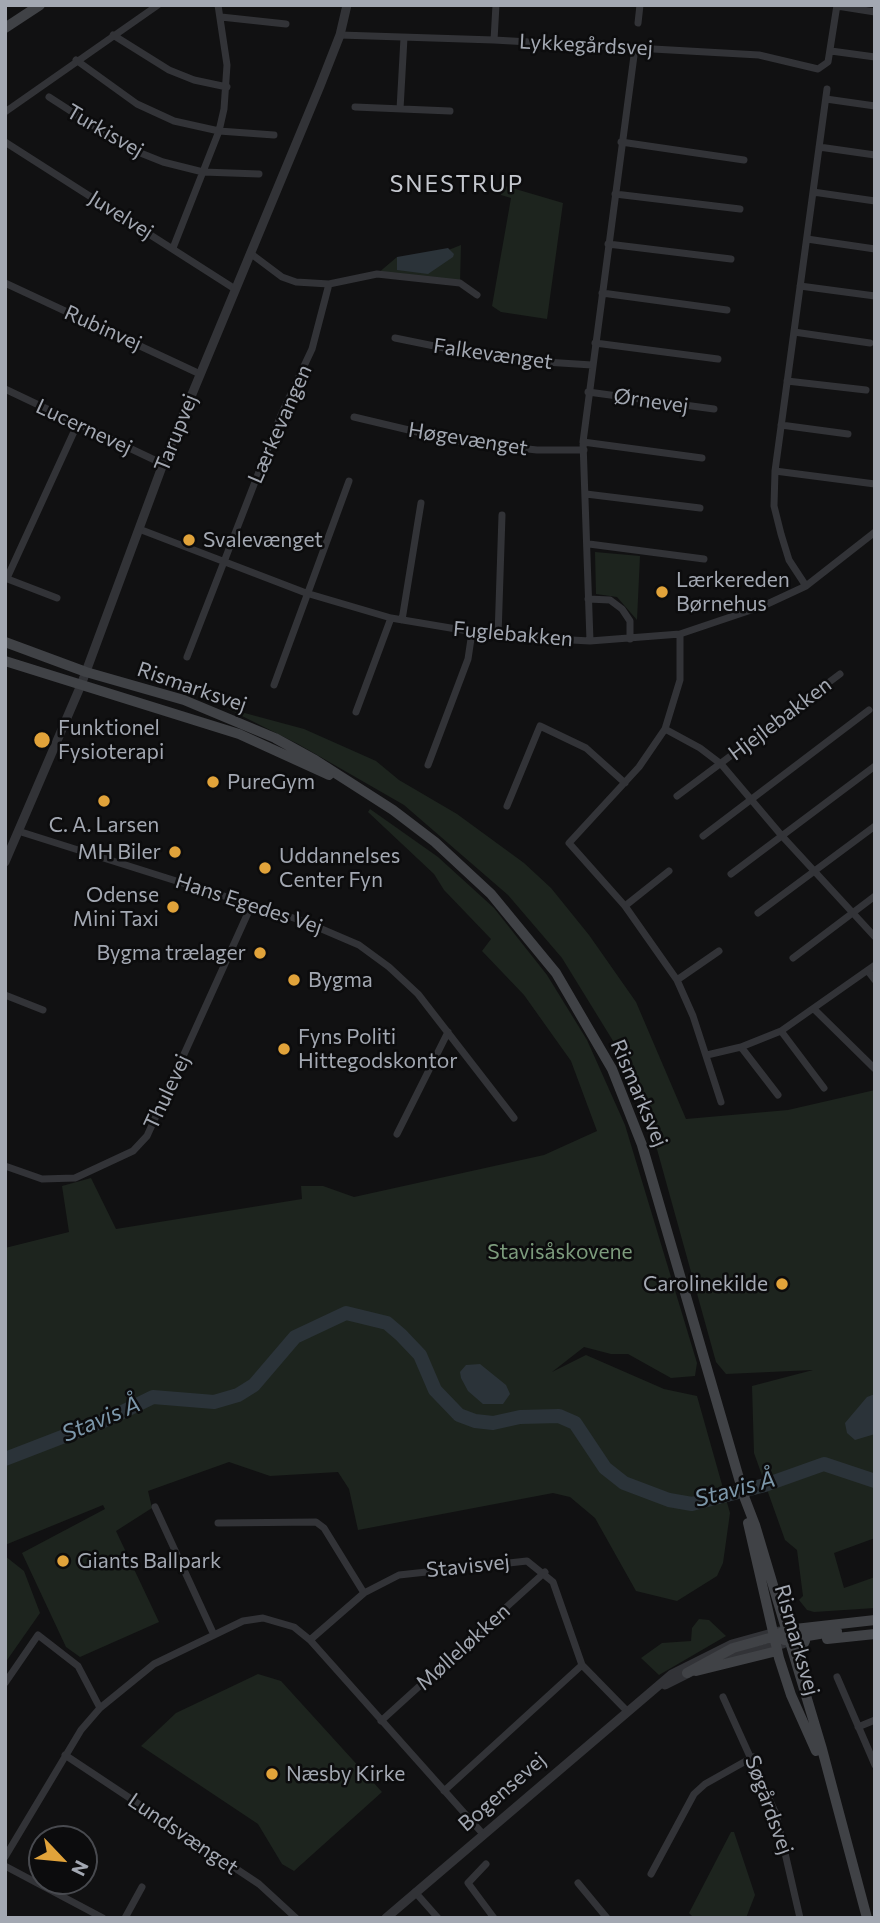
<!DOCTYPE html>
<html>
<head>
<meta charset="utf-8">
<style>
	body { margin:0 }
	#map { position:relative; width:880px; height:1923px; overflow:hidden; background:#111112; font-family:Commissioner,sans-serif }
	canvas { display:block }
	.frame { position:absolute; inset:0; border:7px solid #a3a8b2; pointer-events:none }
	.north { position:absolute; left:28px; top:1825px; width:70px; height:70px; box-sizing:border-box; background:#0c0c0d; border:2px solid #484a4f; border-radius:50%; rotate:116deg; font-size:19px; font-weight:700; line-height:28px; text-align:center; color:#a3a8b2 }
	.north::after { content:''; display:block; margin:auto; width:24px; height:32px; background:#e1a33a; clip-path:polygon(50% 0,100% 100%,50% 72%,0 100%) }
</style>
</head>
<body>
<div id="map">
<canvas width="880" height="1923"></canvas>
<div class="frame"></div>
<div class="north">N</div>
</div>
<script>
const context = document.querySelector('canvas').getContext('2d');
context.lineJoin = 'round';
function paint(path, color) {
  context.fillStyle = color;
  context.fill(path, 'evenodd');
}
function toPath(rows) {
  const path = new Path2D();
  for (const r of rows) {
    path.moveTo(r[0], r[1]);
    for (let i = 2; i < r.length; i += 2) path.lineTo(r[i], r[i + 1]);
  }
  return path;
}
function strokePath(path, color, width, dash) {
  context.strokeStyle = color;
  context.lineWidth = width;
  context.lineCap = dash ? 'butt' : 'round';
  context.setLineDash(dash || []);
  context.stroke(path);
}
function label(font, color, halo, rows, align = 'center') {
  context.font = font + ' Commissioner,sans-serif';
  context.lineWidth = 5;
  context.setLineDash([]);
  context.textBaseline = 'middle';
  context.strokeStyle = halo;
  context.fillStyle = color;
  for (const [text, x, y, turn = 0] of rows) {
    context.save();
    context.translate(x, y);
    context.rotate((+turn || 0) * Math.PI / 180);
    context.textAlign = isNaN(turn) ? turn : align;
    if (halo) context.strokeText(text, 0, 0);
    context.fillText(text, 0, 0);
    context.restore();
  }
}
const green = toPath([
	[502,185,563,203,547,319,501,312,492,306,511,198,501,195],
	[461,245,460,283,377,274,397,257,398,270],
	[595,552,640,556,637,620,617,597,596,594],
	[226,708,304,729,376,761,399,780,457,814,524,863,551,888,589,935,636,1002,686,1119,788,1110,875,1090,875,1538,834,1553,844,1588,875,1577,875,1608,814,1612,807,1610,799,1600,803,1596,797,1550,785,1540,754,1453,752,1386,813,1370,726,1374,716,1362,650,1124,618,1049,562,958,508,895,404,805,298,744],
	[370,809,438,857,494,908,547,975,587,1040,625,1125,697,1363,695,1376,671,1378,628,1354,611,1354,584,1347,552,1372,586,1355,664,1389,697,1396,730,1513,723,1563,717,1576,677,1601,636,1591,595,1518,570,1497,553,1493,358,1530,349,1489,338,1472,270,1476,229,1462,148,1491,152,1508,116,1531,159,1622,80,1657,66,1647,22,1553,105,1509,103,1505,5,1545,5,1248,69,1232,62,1186,91,1178,116,1229,302,1199,301,1186,323,1186,354,1197,544,1155,597,1131,571,1061,524,995,482,951,491,939,444,890,434,874,368,812],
	[5,1556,24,1571,40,1613,5,1663],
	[699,1619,709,1620,726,1636,659,1675,641,1658,662,1643,691,1641,692,1628],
	[258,1674,281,1681,382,1792,294,1871,282,1864,258,1824,141,1746,176,1713],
	[731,1832,734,1832,755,1895,746,1918,694,1918,689,1913]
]);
const water = toPath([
	[448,248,454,254,453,257,428,274,397,270,397,257],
	[480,1364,506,1385,510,1394,503,1404,483,1404,468,1391,461,1378,460,1372,466,1365],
	[875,1394,875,1434,855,1440,847,1433,845,1423,867,1397]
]);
const river = toPath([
	[5,1459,106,1420,153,1397,214,1402,238,1395,254,1385,295,1337,346,1313,387,1323,401,1335,420,1355,435,1390,459,1415,475,1421,493,1423,520,1417,559,1416,575,1423,605,1468,624,1483,669,1500,692,1504,765,1485,824,1464,875,1481]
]);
const minor = toPath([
	[837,6,875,12],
	[221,17,286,24],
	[638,23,640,5],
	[113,35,169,70,194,80,227,87],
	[340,35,494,40,759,55,818,69,828,62,837,5],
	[494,40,496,5],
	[831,51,875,57],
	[76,60,137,104,174,121,219,131,274,135],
	[49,97,128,148,163,162,203,172,259,174],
	[826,99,875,106],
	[355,107,450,111],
	[400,109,404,38],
	[5,112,158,5],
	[5,142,235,289],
	[621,142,744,160],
	[819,147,875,155],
	[813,192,875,201],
	[615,194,740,209],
	[807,239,875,249],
	[608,244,731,259],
	[173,248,219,131,224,109,227,65,218,5],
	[250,253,282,277,296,282,329,284,377,274,460,283,477,295],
	[5,283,200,374],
	[800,286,875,296],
	[602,293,727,310],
	[794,332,870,343],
	[395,338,498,359,592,365],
	[595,343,718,359],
	[787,381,866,390],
	[5,389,163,464],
	[588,392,714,409],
	[354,417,455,441,537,450,584,450],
	[781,425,848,434],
	[583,442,702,458],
	[775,471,875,484],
	[586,494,700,508],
	[139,529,306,593,391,618,498,636,590,641,680,634,763,606,806,586,875,532],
	[589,544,704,559],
	[5,578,57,598],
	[7,578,78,423],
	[806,586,789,560,781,534,774,506,775,471,827,89],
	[588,599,610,600,622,609,630,621,630,639],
	[402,620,421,503],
	[680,634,680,680,665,729,639,767,569,843,625,906,677,980,693,1016,721,1102],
	[498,636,502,515],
	[590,641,583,442,635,48],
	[187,657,281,415,312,349,329,284],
	[274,685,349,481],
	[356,712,391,618],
	[665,729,700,748,721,764,782,836,875,937],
	[428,765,468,659,472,632],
	[677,796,840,674],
	[507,806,540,726,586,748,625,783],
	[18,831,303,921,359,945,389,967,418,994,514,1118],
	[703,836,869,710],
	[731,874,875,766],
	[625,906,669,871],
	[758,913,875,826],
	[793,958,875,896],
	[868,971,875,980],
	[677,980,719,951],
	[5,995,43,1010],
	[815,1010,875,1069],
	[781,1031,824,1088],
	[741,1047,778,1095],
	[707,1055,741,1047,781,1031,875,965],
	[397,1134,448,1032],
	[5,1166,42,1179,75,1178,133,1151,147,1136,252,904],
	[155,1507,214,1635],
	[218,1523,316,1522,324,1528,364,1593],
	[310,1640,364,1593,399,1575,527,1561,553,1582,582,1665,626,1710],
	[837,1677,875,1765],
	[5,1683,38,1635,78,1666,100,1708],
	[723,1697,776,1814,800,1918],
	[381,1721,545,1572],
	[858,1727,875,1720],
	[65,1755,259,1884,296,1918],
	[444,1791,582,1665],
	[5,1857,81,1730,100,1708,154,1664,243,1621,263,1618,294,1627,310,1640,483,1834],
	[486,1864,468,1883,494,1918],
	[5,1866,103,1918],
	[651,1874,694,1794,705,1784,753,1757],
	[578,1883,607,1918],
	[415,1892,438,1918],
	[125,1918,142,1887]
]);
const tertiary = toPath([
	[5,862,81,685,163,464,320,86,340,35,347,5],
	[722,1659,783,1644],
	[665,1685,693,1671],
	[386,1918,672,1674,732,1644,779,1631]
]);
const secondary = toPath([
	[5,28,40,5],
	[5,642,86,672,184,700,275,738,315,760,393,810,435,842,491,894,556,973,612,1069,642,1145,745,1499,755,1525,822,1749,867,1918],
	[5,661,239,734,329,775],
	[748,1523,779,1658,791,1695,816,1751],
	[827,1639,875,1634],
	[784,1640,837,1631],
	[802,1665,799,1654,805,1641],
	[696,1671,777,1651],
	[687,1673,733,1648,773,1637,786,1630,875,1620]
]);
const markers = [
	[189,540,7,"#e1a33a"],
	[662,592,7,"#e1a33a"],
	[42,740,9,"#e1a33a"],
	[213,782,7,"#e1a33a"],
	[104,801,7,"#e1a33a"],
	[175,852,7,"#e1a33a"],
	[265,868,7,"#e1a33a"],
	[173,907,7,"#e1a33a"],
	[260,953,7,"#e1a33a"],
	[294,980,7,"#e1a33a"],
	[284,1049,7,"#e1a33a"],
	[782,1284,7,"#e1a33a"],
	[63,1561,7,"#e1a33a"],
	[272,1774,7,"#e1a33a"]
];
const streetNames = [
	["Lykkegårdsvej",586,45,3],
	["Turkisvej",105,131,30],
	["Juvelvej",121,215,32],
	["Rubinvej",103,328,24],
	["Falkevænget",493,354,8],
	["Ørnevej",651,401,8],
	["Lærkevangen",280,424,-66],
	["Lucernevej",84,427,25],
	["Tarupvej",176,433,-68],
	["Høgevænget",468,439,9],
	["Fuglebakken",513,634,5],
	["Rismarksvej",192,687,19],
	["Hjejlebakken",780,719,-37],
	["Hans Egedes Vej",249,904,18],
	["Thulevej",167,1092,-65],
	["Rismarksvej",639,1093,67],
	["Stavisvej",468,1566,-6],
	["Rismarksvej",797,1640,74],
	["Mølleløkken",463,1647,-42],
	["Bogensevej",502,1792,-41],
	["Søgårdsvej",769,1805,70],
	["Lundsvænget",183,1834,34]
];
const poiNames = [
	["Svalevænget",203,540],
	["Lærkereden",676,580],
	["Børnehus",676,604],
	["Funktionel",58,728],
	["Fysioterapi",58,752],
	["PureGym",227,782],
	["C. A. Larsen",104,825,"center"],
	["MH Biler",161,852,"right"],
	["Uddannelses",279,856],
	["Center Fyn",279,880],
	["Odense",159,895,"right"],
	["Mini Taxi",159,919,"right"],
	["Bygma trælager",246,953,"right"],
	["Bygma",308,980],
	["Fyns Politi",298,1037],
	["Hittegodskontor",298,1061],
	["Carolinekilde",768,1284,"right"],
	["Giants Ballpark",77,1561],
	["Næsby Kirke",286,1774]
];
const parkNames = [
	["Stavisåskovene",560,1252]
];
const neighbourhoodNames = [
	["SNESTRUP",457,184]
];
const waterNames = [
	["Stavis Å",101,1419,-23],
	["Stavis Å",735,1489,-15]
];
paint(green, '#1d241e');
paint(water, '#2b3339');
strokePath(river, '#2b3339', 14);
strokePath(minor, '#323337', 7);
strokePath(tertiary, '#323337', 9);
strokePath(secondary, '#404246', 10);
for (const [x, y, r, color] of markers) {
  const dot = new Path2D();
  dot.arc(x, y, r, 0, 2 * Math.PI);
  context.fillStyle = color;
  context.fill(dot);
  strokePath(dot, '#0c0c0d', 2.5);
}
label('21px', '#a3a8b2', '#0c0c0d', streetNames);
label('21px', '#a3a8b2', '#0c0c0d', poiNames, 'left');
label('21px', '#7c9b7c', '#0c0c0d', parkNames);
context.letterSpacing = '2px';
label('23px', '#c4c7ce', '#0c0c0d', neighbourhoodNames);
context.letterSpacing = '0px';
label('italic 23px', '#7c97aa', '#0c0c0d', waterNames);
</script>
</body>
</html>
